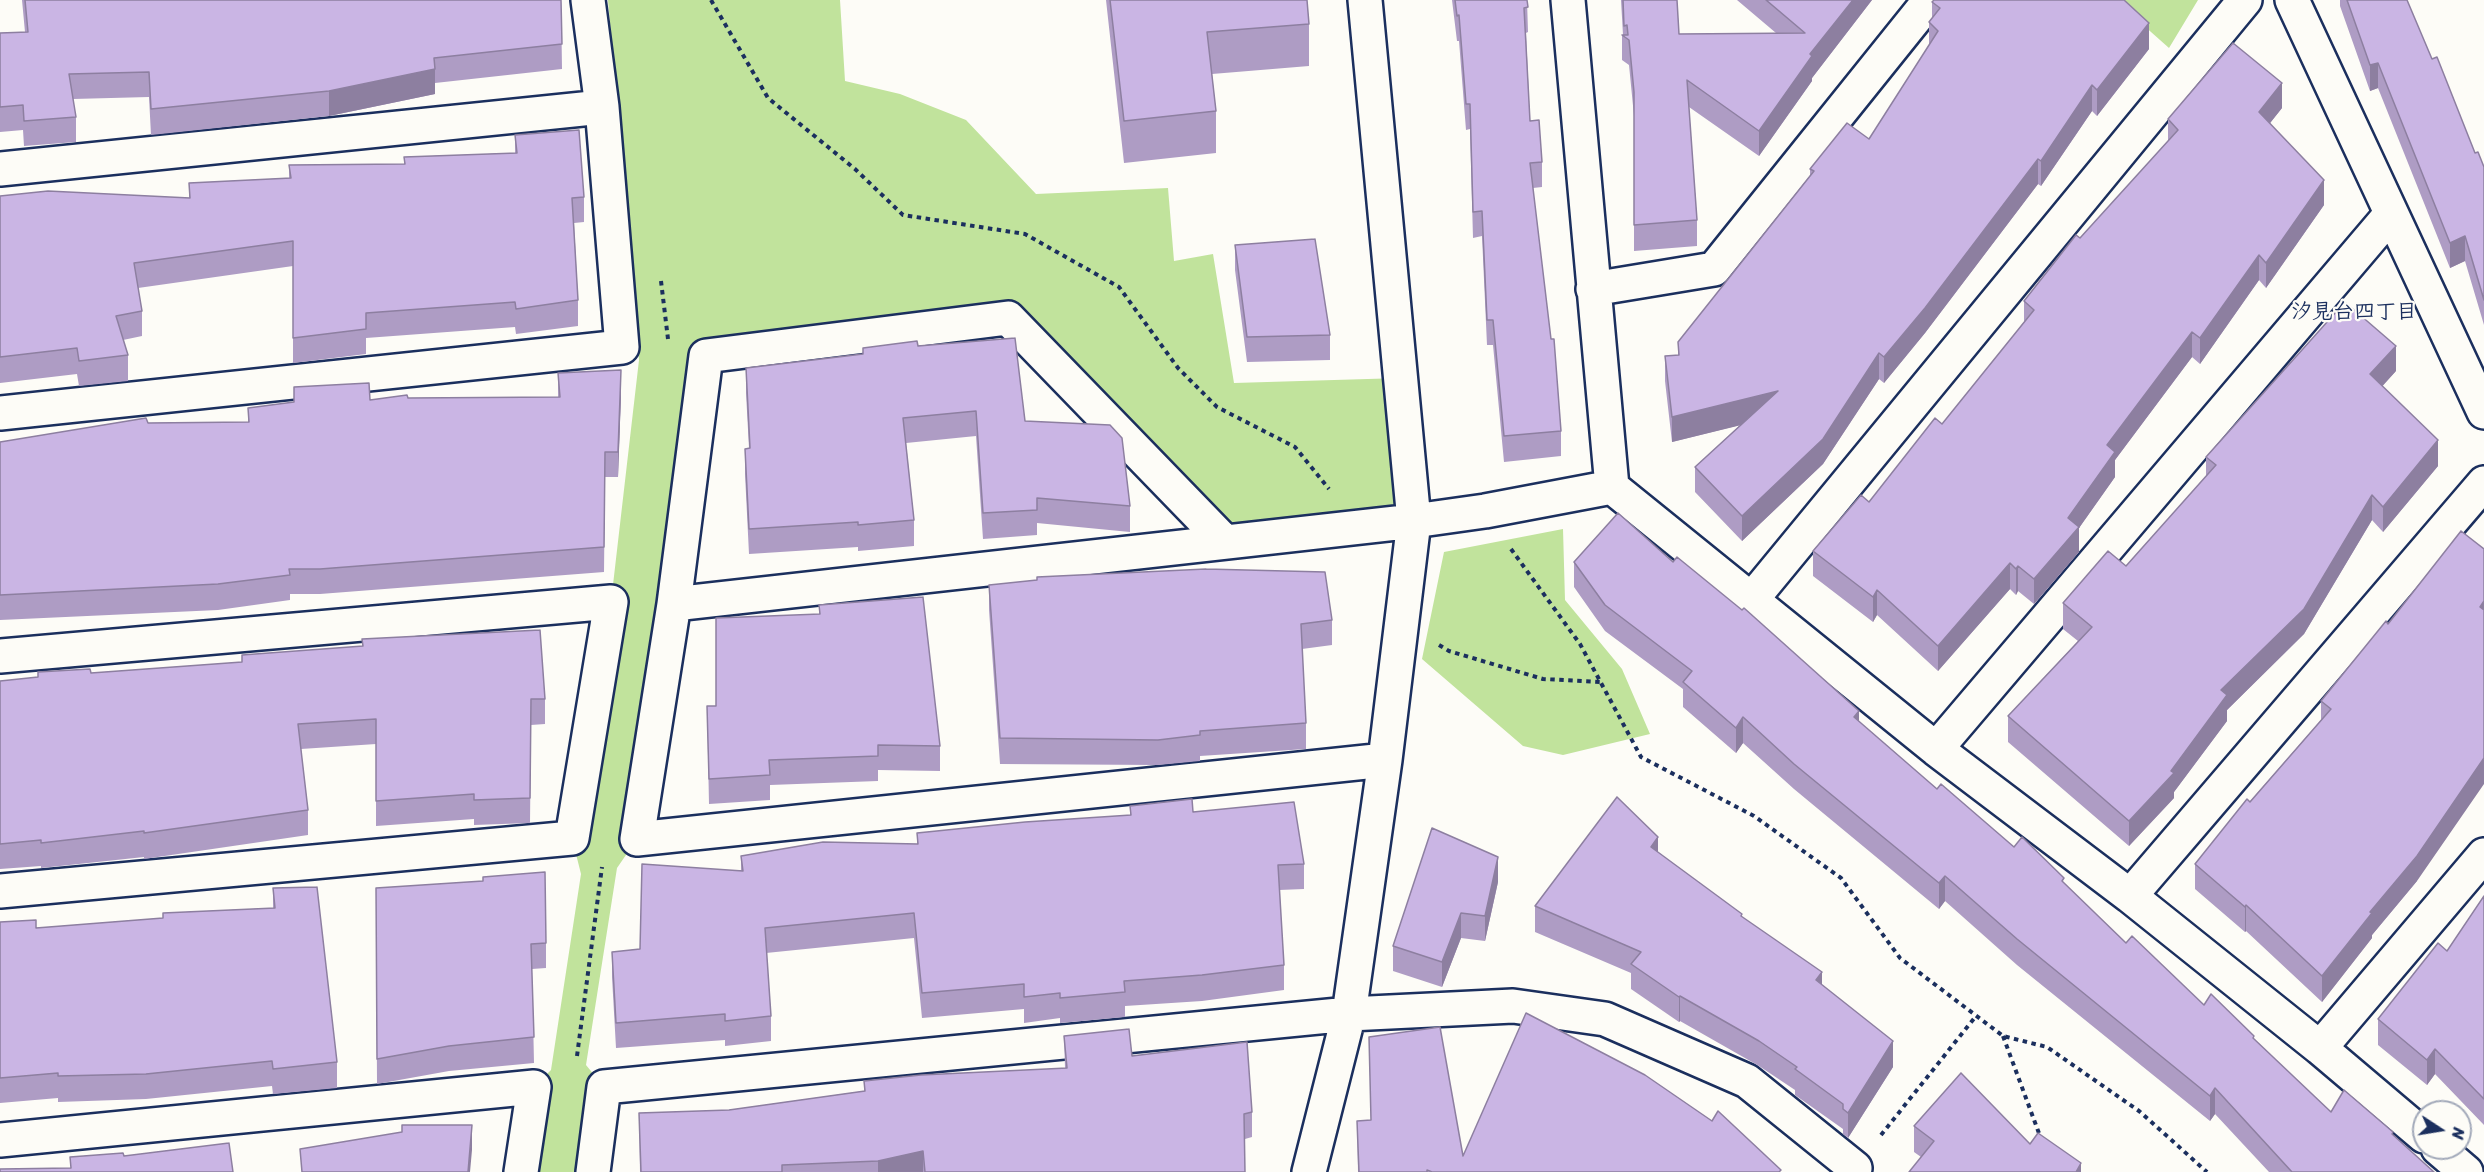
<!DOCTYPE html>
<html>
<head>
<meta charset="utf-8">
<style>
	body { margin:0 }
	#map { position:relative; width:2484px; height:1172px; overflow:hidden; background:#fdfcf7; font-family:Sriracha,sans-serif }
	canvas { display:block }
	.north { position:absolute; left:2412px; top:1100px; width:60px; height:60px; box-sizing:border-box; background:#fdfcf7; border:2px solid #a3aaba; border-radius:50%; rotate:102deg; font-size:16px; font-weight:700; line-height:24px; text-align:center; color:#1b2f5e }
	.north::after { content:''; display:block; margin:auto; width:21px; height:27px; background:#1b2f5e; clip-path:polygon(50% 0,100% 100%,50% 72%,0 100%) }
</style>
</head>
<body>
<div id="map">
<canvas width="2484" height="1172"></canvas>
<div class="north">N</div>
</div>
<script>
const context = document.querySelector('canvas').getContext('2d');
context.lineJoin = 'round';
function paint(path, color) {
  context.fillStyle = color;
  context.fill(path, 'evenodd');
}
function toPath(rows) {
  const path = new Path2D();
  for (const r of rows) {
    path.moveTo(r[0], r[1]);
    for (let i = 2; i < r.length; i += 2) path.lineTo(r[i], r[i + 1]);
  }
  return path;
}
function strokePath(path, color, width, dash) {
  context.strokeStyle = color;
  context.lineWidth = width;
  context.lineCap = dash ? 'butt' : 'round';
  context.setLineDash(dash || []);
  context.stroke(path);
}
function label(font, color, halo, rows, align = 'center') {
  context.font = font + ' Sriracha,"Klee One",sans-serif';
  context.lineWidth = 4.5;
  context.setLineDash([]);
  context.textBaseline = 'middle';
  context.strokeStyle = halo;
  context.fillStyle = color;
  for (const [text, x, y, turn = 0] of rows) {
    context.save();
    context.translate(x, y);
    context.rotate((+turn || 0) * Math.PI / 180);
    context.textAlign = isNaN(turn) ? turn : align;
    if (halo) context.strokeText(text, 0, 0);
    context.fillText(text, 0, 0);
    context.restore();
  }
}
const green = toPath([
	[608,0,840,0,845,81,900,94,966,120,1036,194,1168,188,1174,261,1213,254,1234,383,1401,378,1414,521,1225,542,1008,319,706,356,637,839,617,868,586,1065,604,1087,593,1172,521,1172,534,1087,551,1070,581,874,572,838,611,602,639,360],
	[2115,0,2198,0,2169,48],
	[1563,529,1565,600,1622,669,1650,734,1563,755,1523,746,1422,659,1444,552]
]);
const path = toPath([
	[711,0,768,98,855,169,903,215,1025,234,1119,287,1178,368,1217,407,1295,447,1329,489],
	[661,281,668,339],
	[1511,549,1580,644,1641,757,1754,816,1841,878,1900,958,2003,1036,2047,1047,2139,1111,2207,1172],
	[1439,645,1449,651,1543,679,1601,682],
	[2003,1036,2040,1136],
	[577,1056,602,867],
	[1881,1135,1976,1016]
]);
const minor = toPath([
	[1568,0,1612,487],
	[2292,0,2484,412],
	[0,169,602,107],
	[1593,289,1714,269,1930,0],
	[0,413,622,347,602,107,588,0],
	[1225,542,1008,318,706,356,674,604,637,839,1385,760],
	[1752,599,2245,0],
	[674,604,1414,521,1485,511,1612,487,1936,749,2130,896,2320,1048,2424,1136],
	[0,656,611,602,572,838,0,891],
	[1936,749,2391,214],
	[2130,896,2484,483],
	[2320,1048,2484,855],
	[0,1140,534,1087,521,1172],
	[2438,1148,2466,1172],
	[593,1172,604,1087,1349,1014,1513,1006,1605,1019,1747,1081,1855,1168,1852,1172],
	[1309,1172,1349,1014,1385,760,1414,521,1365,0]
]);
const wall = toPath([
	[22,0,561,0,562,69,435,83,435,94,329,116,151,135,149,97,73,99,76,117,76,142,24,146,23,130,0,132,0,33,25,32],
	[1106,0,1307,0,1309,24,1309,66,1212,74,1216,111,1216,153,1124,163],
	[1452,0,1527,0,1528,32,1526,33,1530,121,1542,162,1542,187,1533,188,1561,431,1561,456,1504,462,1493,345,1487,345,1482,236,1473,238,1470,129,1466,130,1459,41,1457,41],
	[1621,0,1677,0,1679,34,1776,33,1737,0,1872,0,1812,78,1812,81,1759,156,1689,107,1697,220,1697,246,1634,251,1634,116,1629,65,1622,60,1622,35,1623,35],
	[2340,0,2407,0,2432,59,2475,153,2484,167,2484,325,2465,261,2450,268,2378,88,2370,91,2340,6],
	[1932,2,2149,49,2097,116,2092,111,2041,186,2038,184,1925,333,1884,383,1879,379,1823,464,1742,541,1695,492,1695,467,1740,425,1672,442,1665,381,1665,356,1678,355,1678,342,1810,176,1810,169,1869,139,1929,45,1929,22,1932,18],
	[2282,108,2270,123,2324,205,2266,288,2259,280,2200,364,2192,357,2115,460,2115,477,2079,528,2079,552,2034,604,2018,591,2016,595,2010,589,1938,671,1877,615,1873,622,1813,576,1813,551,1869,502,1942,424,2024,322,2024,301,2080,238,2168,141,2168,119],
	[515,135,584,197,584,222,574,223,578,300,578,326,516,334,515,327,366,338,366,354,293,363,293,266,138,288,142,311,142,336,123,340,128,355,128,381,79,386,77,374,0,383,0,196,189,198,189,183,289,178,289,165,404,164,404,157,515,153],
	[1235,245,1330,335,1330,360,1247,362,1235,270],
	[918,346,1025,421,1130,506,1130,532,1037,523,1037,535,983,539,976,436,906,443,914,520,914,546,858,551,858,547,749,554,745,474,745,449,749,448,746,393,746,368,863,354,863,348],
	[2396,371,2382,386,2438,466,2383,532,2372,520,2304,634,2227,710,2227,721,2174,792,2174,798,2129,846,2008,742,2008,716,2078,641,2063,629,2063,603,2126,566,2206,476,2206,457],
	[558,373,621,395,618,477,605,477,604,572,320,594,290,594,290,600,218,610,0,620,0,442,148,423,248,422,248,408,408,398,558,397],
	[1574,562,1673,562,1937,789,2014,847,2064,883,2126,943,2204,1005,2254,1039,2331,1112,2393,1135,2434,1172,2269,1172,2215,1114,2210,1121,2017,965,1945,901,1939,909,1794,789,1743,743,1736,753,1683,707,1683,689,1605,631,1574,587],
	[989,585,1332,620,1332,645,1302,649,1306,723,1306,749,1200,756,1200,761,1158,765,1000,764,989,610],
	[819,605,940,746,940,771,878,770,878,781,770,785,770,800,709,804,707,706,716,706,819,614],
	[2386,621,2417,881,2372,935,2372,938,2322,1002,2246,931,2245,932,2195,889,2195,864,2321,720,2321,701],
	[362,639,545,699,545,724,531,725,530,823,474,825,474,819,376,826,376,744,301,749,308,810,308,835,144,859,144,857,41,868,41,866,0,869,0,681,38,678,38,672,91,673,242,662,362,646],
	[1130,806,1193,812,1304,864,1304,889,1279,890,1284,965,1284,990,1202,1001,1125,1006,1125,1017,1060,1023,1060,1018,1024,1023,1024,1009,922,1018,914,938,766,953,771,1016,771,1041,725,1046,725,1040,616,1048,612,977,612,952,640,949,741,870,741,856,917,844,917,833,1130,815],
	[1658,852,1742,917,1822,985,1893,1067,1848,1138,1843,1134,1843,1129,1795,1095,1795,1090,1759,1066,1680,1021,1679,1022,1631,989,1631,973,1535,932,1535,906],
	[1498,882,1485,941,1461,938,1442,987,1393,971,1393,946],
	[273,888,337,1062,337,1088,273,1094,272,1086,146,1099,58,1102,58,1098,0,1103,0,922,36,928,163,918,163,913,273,908],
	[376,888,546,943,546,968,532,969,534,1063,449,1071,377,1084],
	[2484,896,2484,1125,2435,1074,2427,1085,2378,1045,2378,1019,2447,951],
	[1064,1036,1132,1056,1252,1112,1252,1137,1245,1139,1245,1172,640,1172,639,1113,729,1110,864,1091,864,1081,1065,1068],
	[1369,1037,1463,1156,1781,1172,1358,1172,1357,1121,1371,1120],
	[1914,1126,2030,1144,2081,1172,1921,1157,1914,1152]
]);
const shadedWall = toPath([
	[1853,0,1872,0,1812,78,1812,81,1759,156,1759,131,1810,54],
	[2149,23,2149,49,2097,116,2097,90],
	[2378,63,2378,88,2370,91,2370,65],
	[435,69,435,94,329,116,329,91],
	[2282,83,2282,108,2259,137,2259,112],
	[2092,85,2092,111,2041,186,2041,161],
	[2038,159,2038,184,1925,333,1884,383,1884,357],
	[2324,180,2324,205,2266,288,2266,263],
	[2465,236,2465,261,2450,268,2450,243],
	[2259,255,2259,280,2200,364,2200,338],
	[2192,332,2192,357,2115,460,2115,477,2079,528,2079,552,2034,604,2034,579,2107,445],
	[2396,346,2396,371,2370,400,2370,374],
	[1879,353,1879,379,1823,464,1742,541,1742,516],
	[621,370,621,395,618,477,618,452],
	[1778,391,1778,416,1672,442,1672,417],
	[2438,440,2438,466,2383,532,2383,507],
	[2372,495,2372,520,2304,634,2227,710,2227,721,2174,792,2174,798,2129,846,2129,821,2171,771,2221,690],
	[2010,563,2010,589,1938,671,1938,646],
	[2018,566,2018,591,2016,595,2016,569],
	[1877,590,1877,615,1873,622,1873,597],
	[2484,601,2484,626,2480,607],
	[1859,711,1859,737,1854,717],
	[1743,717,1743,743,1736,753,1736,728],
	[2484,758,2484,784,2417,881,2372,935,2372,938,2322,1002,2322,976],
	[1658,837,1658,862,1651,847],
	[1498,857,1498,882,1485,941,1485,916],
	[1945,876,1945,901,1939,909,1939,883],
	[2246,905,2246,931,2245,932,2245,907],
	[1461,913,1461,938,1442,987,1442,962],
	[1822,972,1822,997,1816,980],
	[1680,996,1680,1021,1679,1022,1679,997],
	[1893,1041,1893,1067,1848,1138,1848,1113],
	[2435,1049,2435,1074,2427,1085,2427,1060],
	[2215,1088,2215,1114,2210,1121,2210,1096],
	[472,1125,472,1150,470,1172,468,1172],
	[923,1151,923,1172,878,1172,878,1161],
	[2081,1163,2081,1172,2076,1172]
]);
const building = toPath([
	[25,0,561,0,562,44,434,58,435,69,329,91,151,109,149,72,69,74,76,117,24,121,23,105,0,107,0,33,28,32,25,0],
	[1110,0,1307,0,1309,24,1207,32,1216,111,1124,121,1110,0],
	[1455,0,1527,0,1528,7,1524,8,1530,121,1539,120,1542,162,1530,163,1551,339,1554,339,1561,431,1504,436,1493,320,1487,320,1482,211,1473,212,1470,104,1466,104,1459,15,1457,16,1455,0],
	[1623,0,1677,0,1679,34,1805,33,1766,0,1853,0,1810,54,1812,56,1759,131,1687,80,1697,220,1634,225,1634,92,1629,40,1622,35,1628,35,1627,25,1624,26,1623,0],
	[1934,0,2124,0,2149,23,2097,90,2092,85,2041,161,2038,159,1925,308,1884,357,1879,353,1823,439,1742,516,1695,467,1778,391,1672,417,1665,356,1679,355,1678,342,1814,171,1810,169,1847,123,1869,139,1938,31,1929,22,1940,8,1932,2,1934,0],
	[2347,0,2407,0,2432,59,2437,57,2475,153,2478,152,2484,167,2484,300,2465,236,2450,243,2378,63,2370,65,2347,0],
	[2233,43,2282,83,2259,112,2324,180,2266,263,2259,255,2200,338,2192,332,2107,445,2115,452,2068,518,2079,527,2034,579,2018,566,2016,569,2010,563,1938,646,1877,590,1873,597,1813,551,1861,495,1869,502,1935,418,1942,424,2034,310,2024,301,2076,235,2080,238,2178,130,2168,119,2233,43],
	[579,130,584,197,572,198,578,300,516,309,515,302,366,313,366,329,293,338,293,241,134,263,142,311,116,316,128,355,79,361,77,348,0,357,0,196,48,191,190,198,189,183,291,178,289,165,405,164,404,157,517,153,515,135,579,130],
	[1315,239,1330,335,1247,337,1235,245,1315,239],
	[2345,302,2396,346,2370,374,2438,440,2383,507,2372,495,2304,609,2221,690,2227,695,2171,771,2174,773,2129,821,2008,716,2092,627,2063,603,2108,551,2126,566,2216,465,2206,457,2345,302],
	[1015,338,1025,421,1110,425,1122,438,1130,506,1037,498,1037,510,983,513,976,411,903,418,914,520,858,525,858,522,749,529,745,449,750,448,746,368,863,354,863,348,917,341,918,346,1015,338],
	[621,370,618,452,605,452,604,547,320,569,289,569,290,575,218,584,0,595,0,442,146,418,148,423,249,422,248,408,294,402,294,387,369,383,370,400,407,395,408,398,560,397,558,373,621,370],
	[1618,513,1673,562,1677,557,1742,610,1744,608,1859,711,1854,717,1937,789,1941,784,2014,847,2022,837,2064,878,2062,881,2126,943,2132,936,2204,1005,2211,994,2254,1036,2253,1038,2331,1112,2344,1090,2393,1132,2392,1134,2434,1172,2292,1172,2215,1088,2210,1096,2017,939,1945,876,1939,883,1794,764,1743,717,1736,728,1683,682,1692,671,1605,605,1574,562,1618,513],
	[2461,531,2484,549,2484,601,2480,607,2484,610,2484,758,2417,856,2370,912,2372,913,2322,976,2246,905,2245,907,2195,864,2247,799,2250,802,2331,709,2321,701,2386,621,2388,624,2461,531],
	[1206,569,1325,572,1332,620,1301,624,1306,723,1200,731,1200,735,1158,740,1000,738,989,585,1037,580,1037,577,1206,569],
	[923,597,940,746,878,745,878,756,769,760,770,775,709,779,707,706,716,706,716,618,820,614,819,605,923,597],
	[540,630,545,699,531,699,530,798,474,800,474,794,376,801,376,719,298,724,308,810,144,833,144,831,41,843,41,840,0,844,0,681,38,677,38,672,90,669,91,673,242,662,242,655,363,646,362,639,540,630],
	[1617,797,1658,837,1651,847,1742,914,1741,916,1822,972,1816,980,1893,1041,1848,1113,1843,1109,1843,1104,1795,1069,1797,1067,1759,1041,1680,996,1679,997,1631,964,1641,952,1535,906,1617,797],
	[1192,799,1193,812,1294,802,1304,864,1278,865,1284,965,1202,975,1124,981,1125,992,1060,998,1060,993,1024,997,1024,984,922,993,914,913,765,928,771,1016,725,1021,725,1014,616,1023,612,952,640,949,642,864,743,871,741,856,823,842,918,844,917,833,1025,822,1131,815,1130,806,1192,799],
	[1432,828,1498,857,1485,916,1461,913,1442,962,1393,946,1432,828],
	[545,872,546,943,531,944,534,1037,449,1046,377,1059,376,888,483,881,483,877,545,872],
	[317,887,337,1062,273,1069,272,1061,146,1074,58,1076,58,1073,0,1078,0,922,36,920,36,928,163,918,163,913,275,908,273,888,317,887],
	[2484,896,2484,1099,2435,1049,2427,1060,2378,1019,2438,943,2447,951,2484,896],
	[1526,1013,1645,1075,1712,1121,1718,1111,1781,1170,1779,1172,1432,1172,1427,1170,1427,1172,1359,1172,1357,1121,1371,1120,1369,1037,1440,1027,1463,1156,1526,1013],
	[1129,1029,1132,1056,1247,1042,1252,1112,1244,1114,1245,1172,925,1172,923,1151,878,1161,782,1165,782,1172,641,1172,639,1113,729,1110,865,1091,864,1081,921,1075,1067,1068,1064,1036,1129,1029],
	[1961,1073,2030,1144,2038,1133,2081,1163,2076,1172,1909,1172,1934,1141,1914,1126,1961,1073],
	[402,1125,472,1125,468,1172,302,1172,300,1149,402,1132,402,1125],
	[229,1143,233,1172,0,1172,0,1169,71,1168,70,1157,123,1153,124,1156,229,1143]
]);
const neighbourhoodNames = [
	["汐見台四丁目",2354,313]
];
paint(green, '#c1e39c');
strokePath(minor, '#1b2f5e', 38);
strokePath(path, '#1b2f5e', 4, [4.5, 4.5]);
strokePath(minor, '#fdfcf7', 33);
paint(wall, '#ae9cc4');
paint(shadedWall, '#8d7fa0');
paint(building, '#cab5e4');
strokePath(building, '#8d7fa0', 1.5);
label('bold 21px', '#1b2f5e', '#fdfcf7', neighbourhoodNames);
</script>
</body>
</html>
